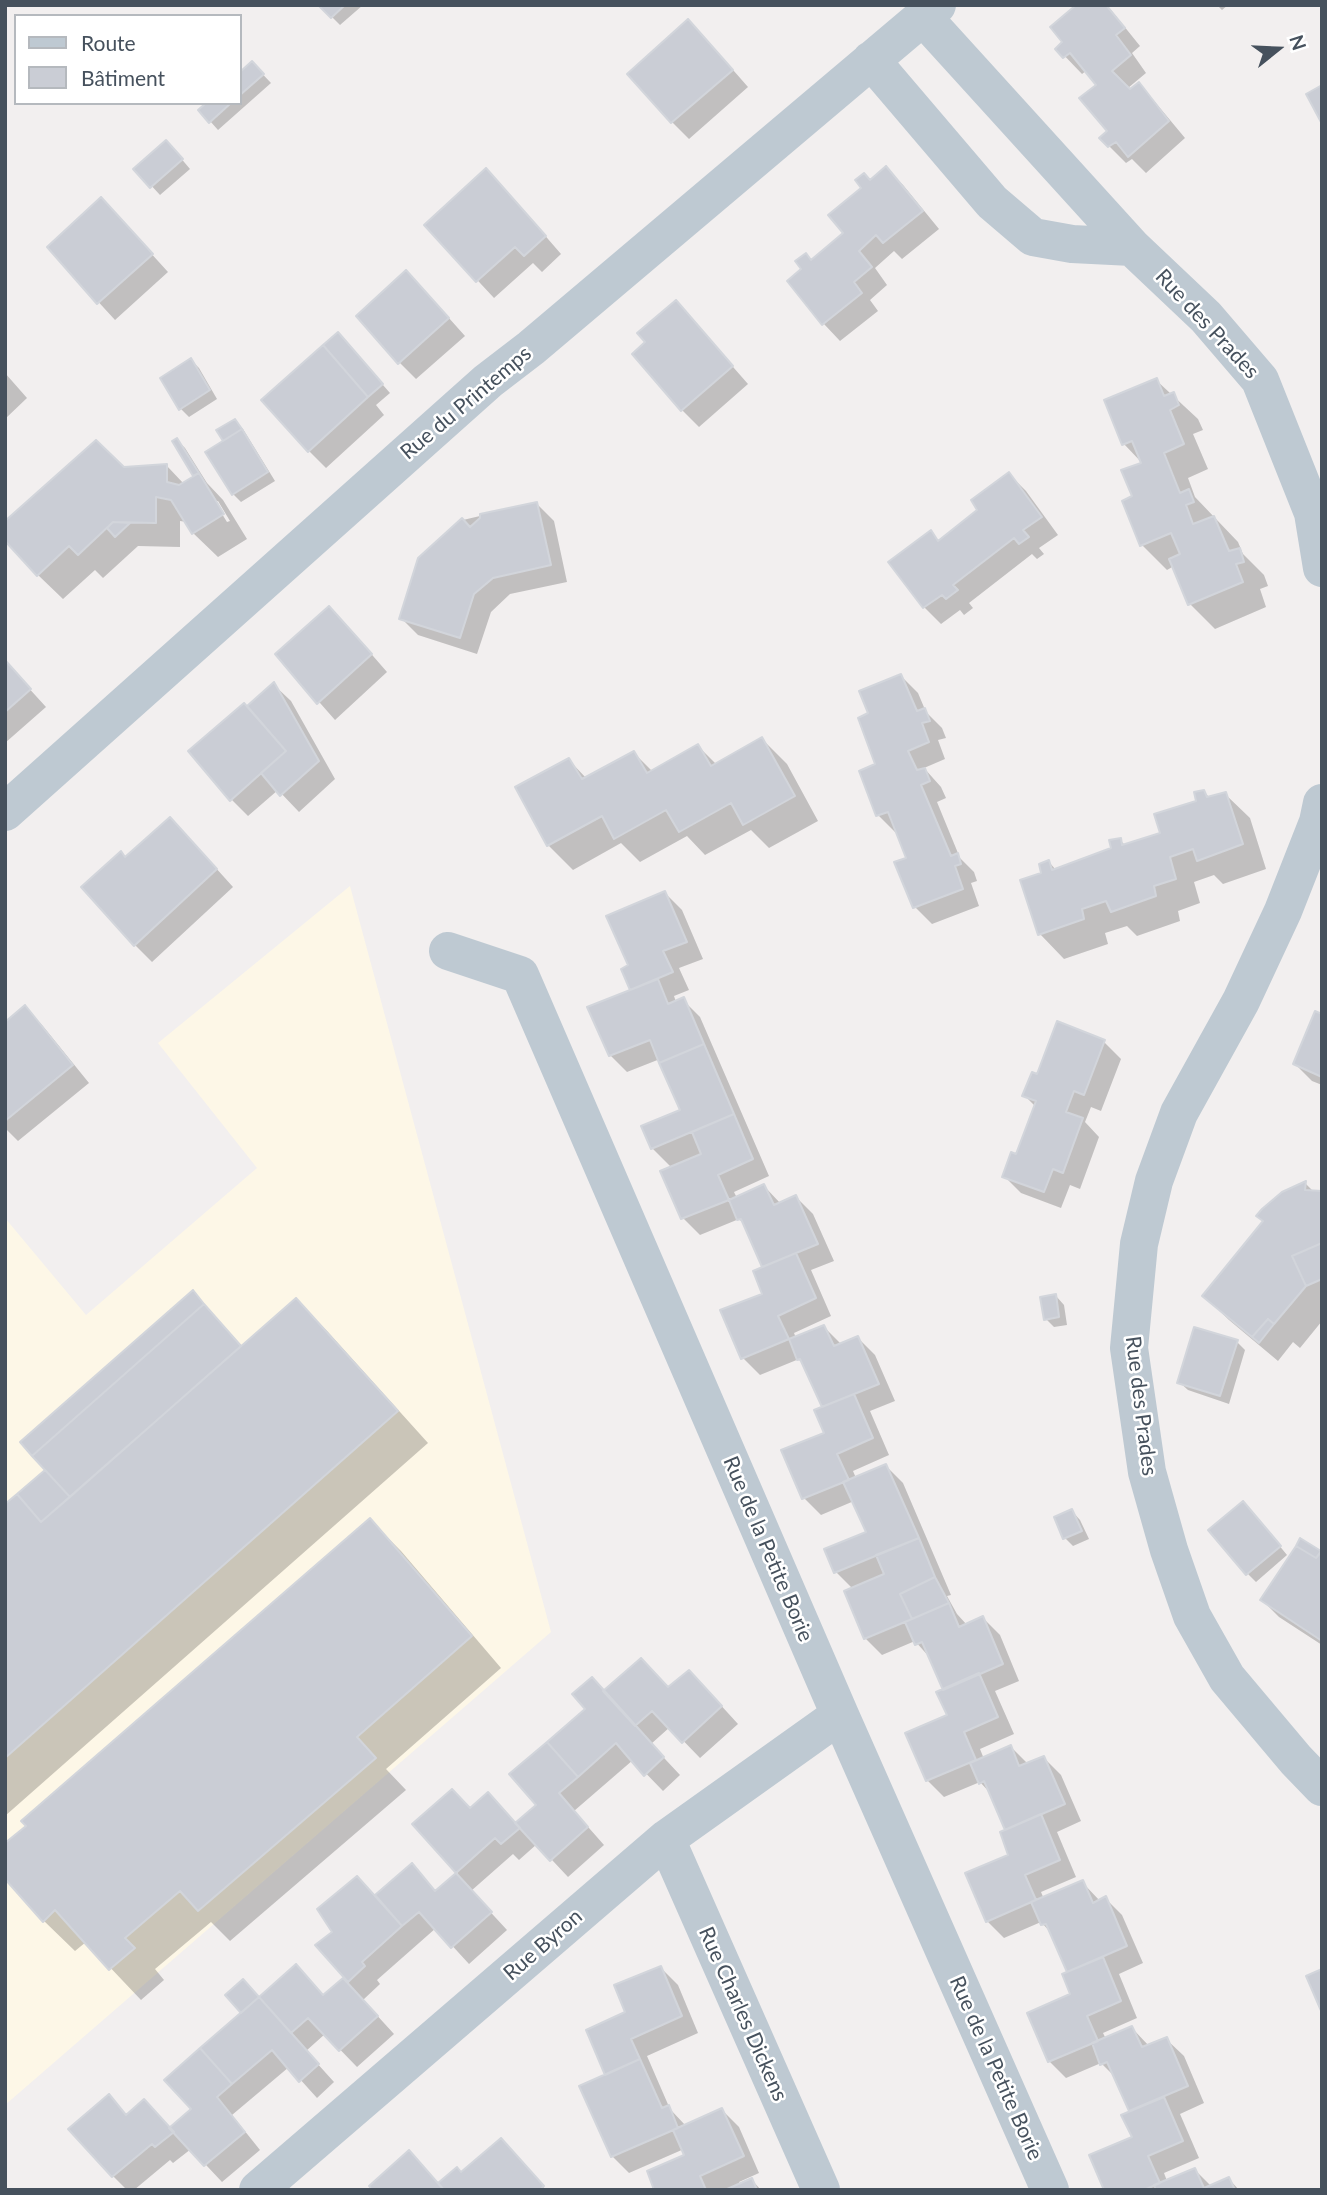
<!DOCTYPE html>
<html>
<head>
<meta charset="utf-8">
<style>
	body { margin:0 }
	#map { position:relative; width:1327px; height:2195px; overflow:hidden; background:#f2efef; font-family:Lato,sans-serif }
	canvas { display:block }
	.frame { position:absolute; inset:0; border:7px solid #46515d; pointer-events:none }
	.legend { position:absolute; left:14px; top:14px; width:228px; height:91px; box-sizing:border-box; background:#fff; border:2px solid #b5b9be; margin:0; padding:9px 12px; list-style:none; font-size:21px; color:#46515d }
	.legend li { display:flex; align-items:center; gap:14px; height:35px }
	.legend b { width:35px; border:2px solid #b5b9be }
	.north { position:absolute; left:1243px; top:14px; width:70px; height:70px; -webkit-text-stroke:5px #fff; paint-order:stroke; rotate:72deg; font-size:19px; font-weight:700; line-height:28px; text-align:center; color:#46515d }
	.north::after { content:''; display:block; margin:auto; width:24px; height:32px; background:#46515d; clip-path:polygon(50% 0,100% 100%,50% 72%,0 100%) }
</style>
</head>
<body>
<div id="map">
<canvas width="1327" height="2195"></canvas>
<div class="frame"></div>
<ul class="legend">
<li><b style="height:9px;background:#bec9d2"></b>Route</li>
<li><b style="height:19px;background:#cacdd5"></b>Bâtiment</li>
</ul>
<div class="north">N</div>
</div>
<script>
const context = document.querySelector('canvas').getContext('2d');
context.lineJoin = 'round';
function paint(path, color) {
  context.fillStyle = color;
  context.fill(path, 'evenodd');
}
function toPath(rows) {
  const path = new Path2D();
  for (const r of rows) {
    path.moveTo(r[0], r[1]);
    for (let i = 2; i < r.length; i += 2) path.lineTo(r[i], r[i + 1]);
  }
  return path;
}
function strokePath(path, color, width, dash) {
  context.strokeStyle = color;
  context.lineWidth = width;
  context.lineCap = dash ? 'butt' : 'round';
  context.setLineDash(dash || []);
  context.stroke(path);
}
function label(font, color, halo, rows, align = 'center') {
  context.font = font + ' Lato,sans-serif';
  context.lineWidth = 5;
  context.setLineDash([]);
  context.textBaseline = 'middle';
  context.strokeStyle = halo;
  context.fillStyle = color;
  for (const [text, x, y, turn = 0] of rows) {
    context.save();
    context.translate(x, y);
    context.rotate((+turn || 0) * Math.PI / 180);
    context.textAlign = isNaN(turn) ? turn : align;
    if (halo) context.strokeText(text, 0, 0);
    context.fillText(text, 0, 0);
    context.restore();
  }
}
const commercial = toPath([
	[350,886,551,1632,5,2105,5,1218,86,1315,257,1168,158,1043]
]);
const shadow = toPath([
	[320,5,363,5,340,25],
	[1079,5,1107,5,1140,46,1132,53,1146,73,1128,88,1131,91,1139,85,1155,102,1185,138,1146,173,1132,159,1126,163,1109,146,1109,131,1098,85,1086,71,1082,74,1058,49,1064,42],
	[1217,5,1228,5,1222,10],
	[705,38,748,87,689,139,672,122],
	[252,63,271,83,218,130,210,121,208,103,240,103,240,75],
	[174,150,190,169,160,195,136,169],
	[886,169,903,185,939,229,902,259,894,251,875,268,887,285,870,300,878,311,840,341,824,324,790,281,846,233,870,182],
	[503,187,561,254,542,272,533,263,494,298,426,225],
	[118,217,168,272,115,320,49,248],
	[423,289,465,336,416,379,399,362],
	[676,302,748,384,699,427,682,410,647,343],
	[346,343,390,393,376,405,384,415,326,468,309,451],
	[191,360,199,368,217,399,189,417,181,409],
	[5,373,27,398,5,419],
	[1156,380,1198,419,1203,430,1193,434,1208,469,1188,478,1195,497,1238,542,1243,554,1264,575,1268,586,1260,589,1266,607,1215,629,1190,604,1174,566,1167,570,1142,545,1135,497,1143,464,1124,444,1106,401],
	[235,421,243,429,275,481,241,502,233,494,225,442],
	[177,440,185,448,207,483,223,500,247,539,218,557,193,533,187,522,180,521,180,547,138,546,103,578,95,570,63,599,38,575,124,469,167,466,184,484,196,476],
	[214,501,218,501,230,521,227,522],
	[1009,474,1026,491,1058,535,1039,548,1044,554,1037,559,1032,554,969,603,973,608,964,615,960,610,941,624,924,607,891,562,931,533,940,542,980,510],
	[537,504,554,521,567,582,510,594,491,612,477,654,418,635,401,618,463,520,480,516,482,519],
	[346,625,387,672,335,720,277,654],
	[5,662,46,707,5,743],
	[901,676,918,693,926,712,942,728,946,738,938,740,945,759,924,768,941,787,946,798,937,802,960,858,974,872,977,881,971,883,979,906,932,924,915,907,908,859,897,831,895,832,878,815,877,765,871,714],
	[274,685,291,701,335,779,299,812,278,790,248,816,231,799,247,708],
	[762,739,787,764,818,821,769,848,751,830,705,855,687,836,640,862,621,843,573,870,548,845,569,760,587,779,634,753,653,772,698,746,717,765],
	[1204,792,1210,798,1225,794,1250,818,1266,869,1223,884,1214,875,1194,882,1200,903,1178,911,1180,921,1137,936,1127,926,1105,933,1108,944,1064,959,1040,934,1044,874,1049,862,1056,870,1114,849,1120,840,1126,846,1162,834,1198,803],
	[187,836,233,887,152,962,135,945,126,859],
	[665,893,682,910,703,959,679,968,689,990,674,996,676,1002,683,1000,700,1017,769,1176,734,1192,737,1198,764,1186,781,1204,796,1197,813,1214,834,1261,811,1270,831,1316,794,1333,796,1338,824,1327,842,1345,858,1338,875,1355,895,1401,870,1411,889,1455,853,1471,856,1478,886,1466,903,1483,951,1595,947,1596,957,1614,967,1625,983,1618,1000,1635,1019,1681,995,1691,1014,1734,980,1749,984,1759,1011,1747,1028,1764,1044,1758,1061,1775,1081,1821,1057,1832,1076,1877,1041,1892,1044,1899,1082,1882,1100,1901,1105,1898,1122,1915,1143,1963,1119,1974,1137,2018,1103,2033,1106,2039,1132,2028,1149,2046,1166,2039,1184,2056,1204,2103,1180,2114,1199,2158,1164,2173,1167,2181,1195,2170,1212,2187,1229,2179,1239,2190,1106,2190,1134,2138,1131,2112,1117,2079,1101,2063,1066,2078,1049,2061,1073,1995,1069,1973,1052,1934,1041,1922,1004,1938,987,1921,1010,1856,1007,1831,991,1794,980,1782,944,1797,927,1780,949,1716,945,1691,931,1659,915,1641,882,1655,865,1638,853,1589,836,1572,826,1550,868,1533,854,1501,821,1515,804,1498,783,1451,826,1434,824,1408,805,1366,799,1359,760,1375,743,1358,722,1311,765,1295,764,1268,745,1225,739,1219,700,1235,683,1218,672,1168,652,1148,682,1111,660,1059,627,1072,610,1055,633,991,623,969,631,966],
	[725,1198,730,1198,734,1207],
	[25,1008,42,1025,89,1083,18,1141,5,1128,5,1024],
	[1322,1016,1322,1085,1312,1081,1295,1064],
	[1104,1042,1121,1059,1101,1111,1091,1107,1085,1122,1099,1137,1080,1189,1070,1185,1061,1208,1021,1193,1004,1176,1017,1156,1036,1107,1025,1096],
	[1305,1183,1315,1193,1322,1193,1322,1321,1300,1348,1293,1342,1278,1361,1229,1320,1204,1296],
	[193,1293,243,1347,296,1300,327,1331,428,1443,5,1816,5,1506,47,1470],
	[1056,1296,1064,1305,1067,1325,1054,1327,1046,1319],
	[1237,1342,1245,1350,1229,1404,1188,1390,1179,1382],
	[1072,1511,1080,1520,1089,1539,1073,1546,1065,1538],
	[1251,1511,1287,1555,1256,1582,1247,1573],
	[370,1520,401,1551,501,1668,386,1769,406,1790,230,1941,211,1922,155,1969,164,1980,141,2000,86,1942,75,1951,44,1921],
	[1301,1540,1322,1554,1322,1645,1279,1617,1262,1600],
	[668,1689,706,1689,738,1724,700,1758,670,1727,651,1744,680,1775,663,1791,633,1760,574,1811,604,1845,568,1877,537,1844,519,1860,513,1854,471,1891,507,1930,469,1964,436,1928,377,1980,380,1984,363,2000,394,2034,357,2067,325,2034,306,2051,334,2082,317,2098,289,2067,232,2115,260,2150,222,2182,191,2149,173,2163,170,2160,134,2190,127,2190,113,2176,109,2097,128,2116,170,2129,193,2109,259,1999,324,1996,346,1978,375,1897,412,1866,437,1892,458,1873,414,1824,471,1810,516,1824,538,1805,605,1692],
	[661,1968,678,1985,698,2033,647,2056,670,2109,686,2126,722,2110,739,2127,759,2173,739,2182,740,2185,752,2180,761,2190,656,2190,687,2156,684,2149,629,2173,612,2156,608,2075,627,2013],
	[409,2153,439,2185,457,2169,462,2174,517,2158,546,2190,375,2190]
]);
const building = toPath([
	[318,5,345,5,331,18,318,5],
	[1076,5,1106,5,1125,28,1116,35,1131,55,1112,71,1130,89,1139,82,1169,121,1128,157,1116,142,1108,147,1099,138,1107,131,1079,98,1096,85,1070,53,1063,58,1055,49,1062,42,1050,27,1076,5],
	[688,19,733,70,671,123,627,74,688,19],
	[252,61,264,74,240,95,240,72,252,61],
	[1322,85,1322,124,1306,94,1322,85],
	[206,103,231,103,209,123,198,110,206,103],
	[166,140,183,159,150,188,133,169,166,140],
	[886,166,923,211,883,243,876,235,859,251,872,267,854,282,862,293,822,325,787,281,801,269,795,261,806,253,811,260,843,233,828,215,861,188,855,180,864,173,870,180,886,166],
	[486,168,546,236,524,256,515,247,476,282,424,225,486,168],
	[101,197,153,254,97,304,47,247,101,197],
	[406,270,449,318,398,364,356,316,406,270],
	[676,300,733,366,681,411,632,354,645,342,637,333,676,300],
	[338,332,383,384,368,397,323,345,338,332],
	[323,345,368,397,308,452,261,400,323,345],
	[191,358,210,390,179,410,160,378,191,358],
	[1157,378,1164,396,1174,392,1179,405,1170,410,1184,444,1164,453,1180,493,1189,489,1194,502,1186,505,1193,524,1214,516,1229,551,1240,548,1244,562,1236,564,1243,582,1188,605,1169,559,1180,554,1171,533,1140,546,1122,501,1132,496,1121,470,1141,463,1132,441,1122,445,1104,400,1157,378],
	[235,419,242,429,223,441,216,430,235,419],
	[242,429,268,472,232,495,205,452,242,429],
	[177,438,199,473,193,476,172,441,177,438],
	[96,440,124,467,167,464,167,482,179,485,199,473,224,514,192,534,171,500,156,497,156,523,113,522,78,555,69,546,37,576,5,541,5,521,96,440],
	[1009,472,1042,517,1023,530,1029,537,1019,544,1014,538,953,585,958,590,946,599,942,595,923,608,888,562,931,530,938,541,977,510,971,500,1009,472],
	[537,502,551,565,493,578,474,594,460,638,399,619,418,558,462,518,470,527,480,518,480,514,537,502],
	[113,522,130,523,115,537,107,528,113,522],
	[329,606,372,654,317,704,275,654,329,606],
	[5,660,31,689,5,712,5,660],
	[901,674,917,711,925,708,930,721,922,723,929,742,908,751,917,770,925,768,930,781,921,785,951,856,958,853,961,864,955,866,963,889,913,908,894,862,906,858,888,812,876,816,859,771,875,764,858,718,868,713,859,691,901,674],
	[274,682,319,761,280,796,261,773,286,751,247,706,274,682],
	[244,703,286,751,230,801,188,751,244,703],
	[762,737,795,796,743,825,731,803,679,832,666,810,614,839,602,816,547,846,515,787,569,758,582,779,634,751,647,773,698,744,711,766,762,737],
	[1204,790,1207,797,1226,792,1243,844,1197,861,1193,849,1170,857,1176,879,1154,886,1156,896,1111,912,1106,901,1082,909,1084,919,1038,935,1020,880,1041,873,1039,864,1049,860,1052,870,1111,848,1109,840,1121,838,1122,845,1160,833,1154,814,1196,801,1194,792,1204,790],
	[170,817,217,869,134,946,81,887,121,851,125,857,170,817],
	[665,891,687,942,663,951,673,972,630,990,621,969,628,965,606,916,665,891],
	[658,979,668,1004,684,997,704,1044,659,1063,650,1040,609,1056,587,1007,658,979],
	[25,1005,73,1065,5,1121,5,1022,25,1005],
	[1315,1011,1322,1014,1322,1077,1293,1064,1315,1011],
	[1057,1021,1105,1040,1084,1095,1074,1091,1066,1112,1083,1118,1063,1173,1053,1169,1044,1192,1002,1177,1011,1152,1016,1154,1036,1101,1022,1096,1032,1072,1037,1074,1057,1021],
	[704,1044,734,1114,651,1149,641,1126,680,1110,659,1063,704,1044],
	[734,1114,753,1159,718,1175,729,1200,681,1219,660,1171,701,1154,692,1132,734,1114],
	[1306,1181,1305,1190,1322,1191,1322,1243,1292,1256,1306,1286,1274,1324,1268,1319,1252,1337,1202,1296,1263,1221,1256,1216,1262,1209,1282,1192,1306,1181],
	[764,1184,774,1205,796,1195,818,1244,762,1267,741,1219,737,1220,729,1200,764,1184],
	[1322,1243,1322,1279,1306,1286,1292,1256,1322,1243],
	[796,1253,816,1298,778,1316,789,1339,741,1359,720,1310,762,1294,753,1271,796,1253],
	[193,1290,204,1304,32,1456,20,1442,193,1290],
	[1056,1294,1059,1317,1044,1320,1040,1297,1056,1294],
	[296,1298,398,1411,5,1758,5,1504,17,1494,41,1522,296,1298],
	[204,1304,241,1346,70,1497,32,1456,204,1304],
	[1268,1319,1274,1324,1259,1343,1252,1337,1268,1319],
	[824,1325,834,1346,858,1336,879,1384,822,1407,800,1359,797,1360,789,1339,824,1325],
	[1194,1327,1238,1340,1220,1396,1177,1383,1194,1327],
	[854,1394,873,1438,837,1454,849,1480,802,1499,781,1450,824,1433,814,1410,854,1394],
	[886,1464,919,1538,834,1573,824,1549,866,1532,843,1482,886,1464],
	[45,1470,70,1497,41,1522,17,1494,45,1470],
	[1243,1501,1281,1546,1246,1575,1208,1530,1243,1501],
	[1072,1509,1082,1531,1063,1539,1054,1517,1072,1509],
	[370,1518,472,1636,357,1737,376,1758,198,1911,180,1891,125,1938,135,1948,109,1970,55,1910,43,1922,5,1879,5,1843,26,1826,21,1821,370,1518],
	[919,1538,935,1577,900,1594,912,1619,864,1639,844,1591,884,1574,876,1555,919,1538],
	[1300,1538,1321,1551,1316,1558,1296,1546,1300,1538],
	[1296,1546,1316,1558,1322,1551,1322,1641,1260,1600,1296,1546],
	[935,1577,949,1603,912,1619,900,1594,935,1577],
	[949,1603,959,1627,983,1616,1003,1664,943,1690,922,1642,915,1645,905,1622,949,1603],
	[641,1658,668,1687,689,1670,722,1706,682,1743,652,1711,635,1726,603,1691,641,1658],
	[979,1673,998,1717,964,1732,976,1760,926,1781,905,1733,947,1715,936,1692,979,1673],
	[592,1677,664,1757,644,1776,616,1743,578,1777,547,1742,585,1709,572,1694,592,1677],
	[547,1742,578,1777,559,1793,588,1827,550,1861,515,1823,536,1805,509,1774,547,1742],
	[1011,1745,1019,1766,1044,1756,1065,1804,1005,1830,984,1781,979,1784,970,1763,1011,1745],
	[452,1789,470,1808,488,1792,520,1828,501,1844,495,1838,456,1873,412,1824,452,1789],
	[1041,1814,1060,1860,1025,1875,1036,1900,986,1922,965,1873,1008,1855,1000,1832,1041,1814],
	[412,1863,435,1891,456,1873,492,1912,451,1948,419,1912,402,1926,375,1895,412,1863],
	[357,1876,402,1926,362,1962,365,1966,348,1982,315,1945,332,1932,317,1909,357,1876],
	[1083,1880,1093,1903,1106,1896,1127,1946,1067,1972,1046,1924,1041,1925,1031,1902,1083,1880],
	[1103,1957,1121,2001,1087,2016,1098,2041,1048,2062,1027,2013,1070,1994,1062,1974,1103,1957],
	[296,1964,323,1995,343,1978,378,2016,339,2051,308,2018,291,2033,259,1997,296,1964],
	[661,1966,682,2016,631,2039,640,2059,605,2075,586,2030,625,2012,614,1985,661,1966],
	[1322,1969,1322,2013,1306,1976,1322,1969],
	[243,1979,259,1997,241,2013,225,1995,243,1979],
	[259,1997,319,2064,299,2082,272,2050,232,2084,200,2048,259,1997],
	[1132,2026,1142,2047,1167,2037,1188,2086,1129,2111,1107,2062,1100,2065,1092,2043,1132,2026],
	[200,2048,232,2084,217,2097,245,2132,204,2166,169,2128,191,2109,164,2080,200,2048],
	[640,2059,662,2108,669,2105,678,2128,611,2157,579,2086,640,2059],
	[109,2094,126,2115,144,2099,174,2132,155,2147,152,2144,112,2177,68,2129,109,2094],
	[1164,2097,1183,2141,1148,2156,1160,2183,1144,2190,1104,2190,1089,2155,1132,2137,1121,2115,1164,2097],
	[722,2108,744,2156,700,2176,706,2190,654,2190,647,2171,684,2155,673,2130,722,2108],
	[501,2138,544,2186,540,2190,444,2190,438,2183,457,2167,461,2172,501,2138],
	[409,2150,443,2189,372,2190,369,2186,409,2150],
	[1195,2168,1204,2188,1229,2177,1235,2190,1156,2190,1154,2185,1195,2168],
	[752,2178,757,2190,725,2190,752,2178]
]);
const minor = toPath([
	[923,17,1132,247,1206,317,1260,380,1313,513,1322,568],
	[871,60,992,202,1033,237,1072,244,1132,247],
	[1322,803,1318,822,1283,911,1241,1001,1179,1113,1154,1181,1139,1244,1129,1348,1147,1472,1169,1550,1192,1616,1227,1678,1296,1760,1322,1787],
	[5,812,488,381,531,348,937,5],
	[448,951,520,975,840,1715,1050,2190],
	[666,1839,821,2190],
	[258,2190,666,1839,840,1715]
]);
const streetNames = [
	["Rue des Prades",1207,324,47],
	["Rue du Printemps",466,403,-40],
	["Rue des Prades",1141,1406,83],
	["Rue de la Petite Borie",768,1549,67],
	["Rue Byron",543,1945,-41],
	["Rue Charles Dickens",743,2014,66],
	["Rue de la Petite Borie",996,2068,66]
];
paint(commercial, '#fdf7e7');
paint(shadow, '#0003');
paint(building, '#cacdd5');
strokePath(building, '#d2d5db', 2);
strokePath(minor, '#bec9d2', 38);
label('21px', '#46515d', '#fff', streetNames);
</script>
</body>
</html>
